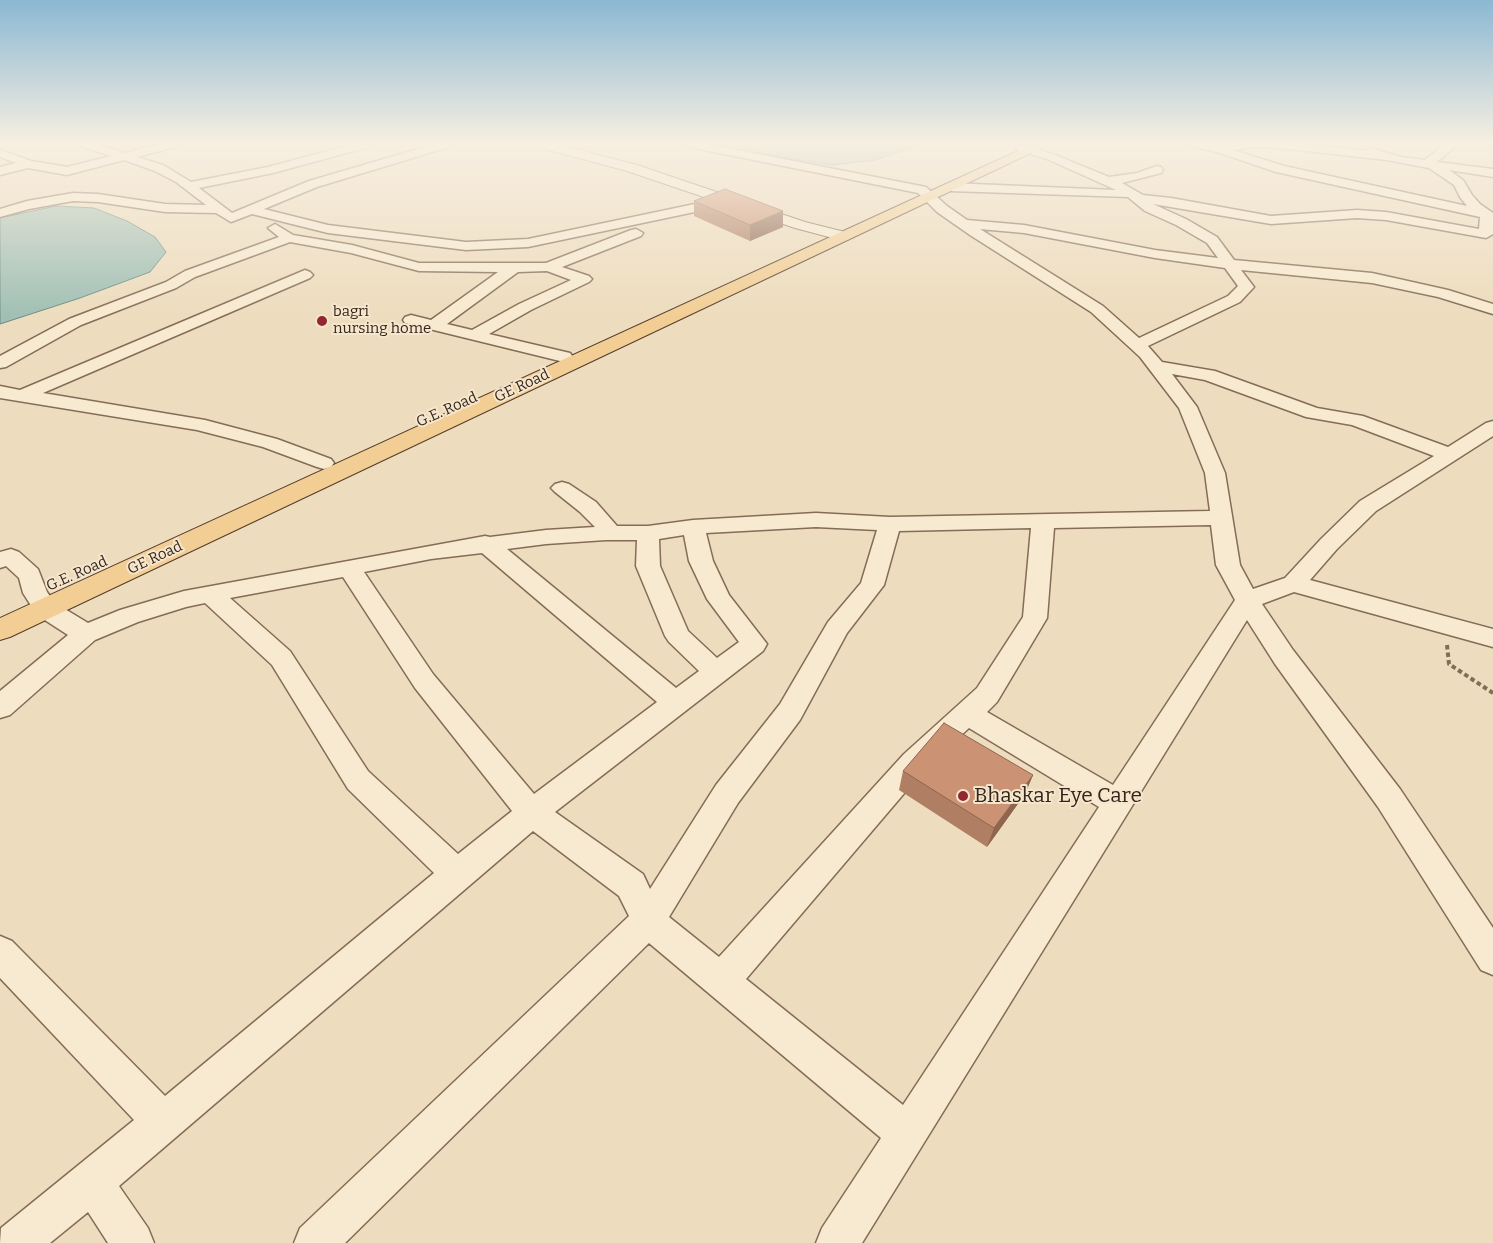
<!DOCTYPE html>
<html>
<head>
<meta charset="utf-8">
<style>
	body { margin:0 }
	canvas { display:block; background:#eddcbd }
</style>
</head>
<body>
<canvas width="1493" height="1243"></canvas>
<script>
const context = document.querySelector('canvas').getContext('2d');
context.lineJoin = 'round';
function paint(path, color) {
  context.fillStyle = color;
  context.fill(path, 'evenodd');
}
function toPath(rows) {
  const path = new Path2D();
  for (const r of rows) {
    path.moveTo(r[0], r[1]);
    for (let i = 2; i < r.length; i += 2) path.lineTo(r[i], r[i + 1]);
  }
  return path;
}
function strokePath(path, color, width, dash) {
  context.strokeStyle = color;
  context.lineWidth = width;
  context.lineCap = dash ? 'butt' : 'round';
  context.setLineDash(dash || []);
  context.stroke(path);
}
function label(font, color, halo, rows, align = 'center') {
  context.font = font + ' Bitter,serif';
  context.lineWidth = 4;
  context.setLineDash([]);
  context.textBaseline = 'middle';
  context.strokeStyle = halo;
  context.fillStyle = color;
  for (const [text, x, y, turn = 0] of rows) {
    context.save();
    context.translate(x, y);
    context.rotate((+turn || 0) * Math.PI / 180);
    context.textAlign = isNaN(turn) ? turn : align;
    if (halo) context.strokeText(text, 0, 0);
    context.fillText(text, 0, 0);
    context.restore();
  }
}
const water = toPath([
	[700,144,923,144,875,160,832,165,700,144],
	[56,206,94,208,127,221,155,237,166,252,150,272,80,298,0,324,0,218,56,206]
]);
const path = toPath([
	[1447,645,1449,664,1493,693]
]);
const minor = toPath([
	[79,144,97,144,125,153,161,144,181,144,179,146,137,157,163,165,191,182,268,167,354,144,374,144,372,146,273,173,199,188,232,213,309,181,435,144,454,144,452,146,317,187,264,209,328,225,466,242,528,239,728,197,734,201,728,205,528,247,466,250,328,233,252,214,231,222,216,213,165,212,98,202,73,201,29,209,0,217,0,209,27,201,73,193,98,194,165,204,206,205,176,182,155,171,124,160,67,175,28,168,0,175,0,167,16,163,0,157,0,150,31,161,67,167,111,156,81,146,79,144],
	[683,144,707,144,926,187,947,206,967,220,1024,225,1155,250,1218,258,1207,243,1176,225,1145,211,1128,197,950,191,944,187,950,183,1116,190,1047,159,1018,150,1016,148,1018,146,1022,145,1055,155,1109,177,1137,173,1157,166,1161,167,1163,170,1161,173,1122,183,1143,195,1171,198,1271,216,1357,210,1386,212,1479,229,1480,217,1276,172,1217,152,1189,146,1187,144,1212,144,1223,146,1226,144,1302,144,1365,151,1371,148,1401,157,1425,160,1445,144,1458,144,1437,162,1493,169,1493,177,1449,170,1463,180,1472,195,1480,204,1493,213,1493,234,1486,238,1386,220,1357,218,1271,224,1153,204,1186,219,1217,237,1234,260,1372,273,1448,290,1493,304,1493,314,1438,297,1372,283,1241,270,1254,287,1240,302,1148,346,1162,362,1215,371,1317,408,1363,416,1448,447,1486,423,1493,421,1493,436,1376,511,1337,549,1310,580,1493,629,1493,647,1294,592,1262,604,1293,650,1400,789,1493,928,1493,975,1481,970,1378,807,1275,664,1247,620,862,1243,816,1243,822,1228,881,1138,649,943,345,1243,294,1243,300,1228,629,916,619,896,533,831,119,1186,148,1228,154,1243,108,1243,88,1212,50,1243,0,1243,1,1228,134,1120,0,978,0,936,12,941,165,1096,434,873,348,789,272,665,205,603,186,607,138,622,95,640,10,715,0,718,0,691,68,635,37,615,23,593,19,578,6,566,0,568,0,552,11,549,19,552,38,569,47,592,55,603,88,623,120,610,184,591,485,536,490,537,546,530,595,527,580,512,555,492,551,488,555,484,562,482,569,484,596,502,617,526,648,526,693,520,816,513,890,517,1210,511,1205,473,1179,408,1140,357,1091,312,970,235,937,212,918,193,689,147,683,144],
	[1251,147,1279,148,1387,160,1429,168,1454,185,1460,197,1467,206,1284,166,1233,150,1251,147],
	[980,229,1024,233,1155,258,1225,268,1238,286,1228,296,1139,338,1103,306,980,229],
	[1172,374,1205,380,1306,417,1352,425,1434,456,1360,501,1321,539,1285,578,1253,589,1240,565,1225,473,1197,407,1172,374],
	[1211,525,1216,565,1235,600,1113,785,987,712,997,702,1047,618,1054,528,1211,525],
	[816,527,877,530,861,583,828,622,780,704,716,785,650,889,643,874,555,812,763,651,767,644,729,595,713,561,706,533,816,527],
	[1031,528,1023,617,977,688,904,754,719,957,669,917,738,803,800,720,847,633,884,585,899,531,1031,528],
	[684,535,689,561,707,599,739,642,717,658,688,631,660,566,659,539,684,535],
	[606,540,637,540,636,566,665,636,669,642,699,671,676,688,507,549,546,544,606,540],
	[482,553,657,702,534,794,433,674,364,572,431,559,482,553],
	[343,577,415,688,512,811,458,854,368,771,290,651,230,598,343,577],
	[969,728,1099,807,903,1105,746,979,924,770,969,728],
	[275,224,293,235,352,245,419,263,546,263,631,230,636,229,643,233,641,236,562,267,589,276,592,279,589,282,531,310,489,334,570,353,573,357,570,361,564,362,405,323,403,320,405,317,411,315,431,320,498,272,419,271,351,253,290,242,195,277,176,288,81,325,6,367,0,368,0,356,69,319,166,282,185,271,279,237,268,228,275,224],
	[547,271,571,280,519,304,472,330,447,324,518,272,547,271],
	[305,270,310,272,313,275,310,278,43,393,205,420,277,439,331,459,334,463,331,467,324,469,317,467,263,447,197,430,0,398,0,386,20,390,305,270]
]);
const tertiary = toPath([
	[536,144,557,144,637,165,805,222,849,233,852,236,849,239,844,241,795,228,627,171,538,147,536,144]
]);
const primary = toPath([
	[1033,144,1050,144,10,637,0,640,0,618,1033,144]
]);
const wall = toPath([
	[694,201,783,227,750,241,694,216],
	[903,771,1033,775,1025,794,987,847,899,790]
]);
const shadedWall = toPath([
	[783,211,783,227,750,241,750,225],
	[1033,775,1025,794,987,847,994,828]
]);
const building = toPath([
	[725,189,783,211,750,225,694,201,725,189],
	[944,723,1033,775,994,828,903,771,944,723]
]);
const markers = [
	[322,321,6,"#93272f"],
	[963,796,6,"#93272f"]
];
const farPoinames = [
	["bagri",333,312],
	["nursing home",333,329]
];
const farStreetnames = [
	["GE Road",522,386,-25],
	["G.E. Road",447,410,-24],
	["GE Road",155,558,-25],
	["G.E. Road",77,574,-24]
];
const nearPoinames = [
	["Bhaskar Eye Care",974,796]
];
paint(water, '#a1bfb4');
strokePath(water, '#698c81', 1);
strokePath(minor, '#856c57', 3);
strokePath(tertiary, '#856c57', 2);
strokePath(primary, '#523b2b', 2);
strokePath(path, '#856c57', 4, [4.5, 3]);
paint(minor, '#f8ead0');
paint(tertiary, '#f8ead0');
paint(primary, '#f2ce94');
paint(wall, '#af7e63');
paint(shadedWall, '#8e6650');
paint(building, '#cb9273');
strokePath(building, '#8e6650', 1);
const sky = context.createLinearGradient(0, 0, 0, 318);
sky.addColorStop(0, '#8bb8d3');
sky.addColorStop(0.45, '#f7efe1');
sky.addColorStop(1, '#f7efe100');
context.fillStyle = sky;
context.fillRect(0, 0, 1493, 318);
for (const [x, y, r, color] of markers) {
  const dot = new Path2D();
  dot.arc(x, y, r, 0, 2 * Math.PI);
  context.fillStyle = color;
  context.fill(dot);
  strokePath(dot, '#f5e6cd', 2);
}
label('15px', '#34261b', '#f5e6cd', farPoinames, 'left');
label('15px', '#34261b', '#f5e6cd', farStreetnames);
label('21px', '#34261b', '#f5e6cd', nearPoinames, 'left');
</script>
</body>
</html>
